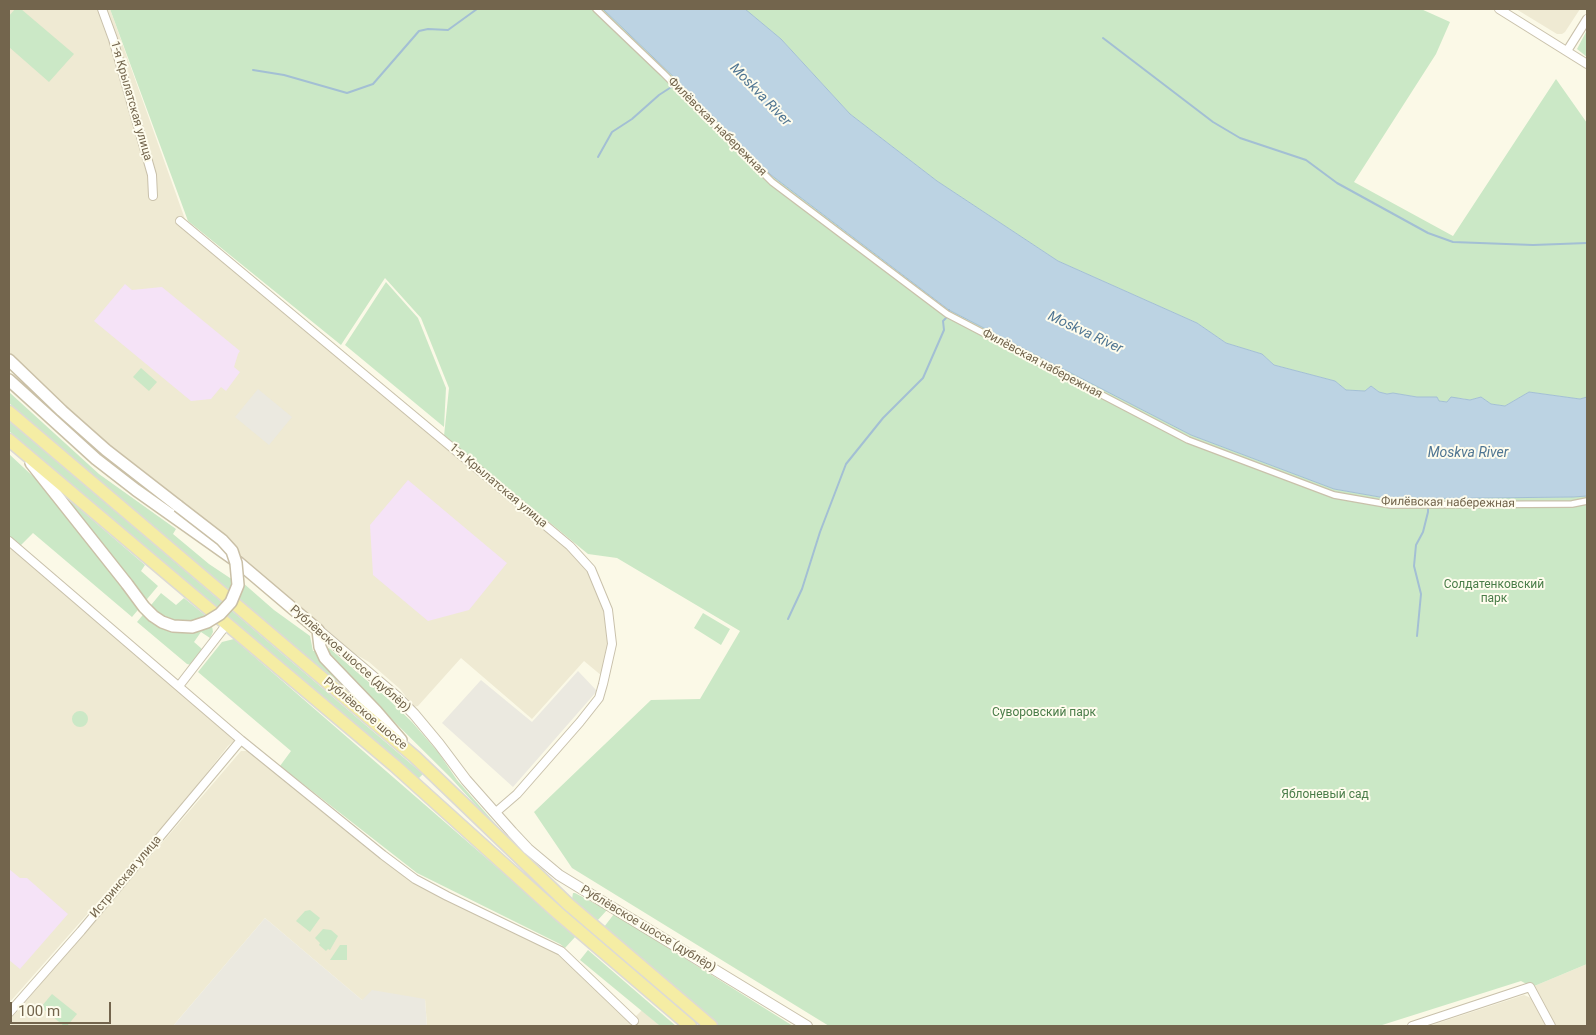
<!DOCTYPE html>
<html>
<head>
<meta charset="utf-8">
<style>
	body { margin:0 }
	#map { position:relative; width:1596px; height:1035px; overflow:hidden; background:#fbf9e7; font-family:Roboto,sans-serif }
	canvas { display:block }
	.frame { position:absolute; inset:0; border:10px solid #73654d; pointer-events:none }
	.scale { position:absolute; left:10px; top:1002px; width:101px; height:22px; box-sizing:border-box; border:2px solid #73654d; border-top:0; padding-left:6px; font-size:15px; line-height:18px; white-space:nowrap; color:#73654d; -webkit-text-stroke:4px #fefced; paint-order:stroke }
</style>
</head>
<body>
<div id="map">
<canvas width="1596" height="1035"></canvas>
<div class="frame"></div>
<div class="scale">100 m</div>
</div>
<script>
const context = document.querySelector('canvas').getContext('2d');
context.lineJoin = 'round';
function paint(path, color) {
  context.fillStyle = color;
  context.fill(path, 'evenodd');
}
function toPath(rows) {
  const path = new Path2D();
  for (const r of rows) {
    if (r.length === 3) {
      path.moveTo(r[0] + r[2], r[1]);
      path.arc(r[0], r[1], r[2], 0, 2 * Math.PI);
      continue;
    }
    path.moveTo(r[0], r[1]);
    for (let i = 2; i < r.length; i += 2) path.lineTo(r[i], r[i + 1]);
  }
  return path;
}
function strokePath(path, color, width, dash) {
  context.strokeStyle = color;
  context.lineWidth = width;
  context.lineCap = dash ? 'butt' : 'round';
  context.setLineDash(dash || []);
  context.stroke(path);
}
function label(font, color, halo, rows, align = 'center') {
  context.font = font + ' Roboto,sans-serif';
  context.lineWidth = 4;
  context.setLineDash([]);
  context.textBaseline = 'middle';
  context.strokeStyle = halo;
  context.fillStyle = color;
  for (const [text, x, y, turn = 0] of rows) {
    context.save();
    context.translate(x, y);
    context.rotate((+turn || 0) * Math.PI / 180);
    context.textAlign = isNaN(turn) ? turn : align;
    if (halo) context.strokeText(text, 0, 0);
    context.fillText(text, 0, 0);
    context.restore();
  }
}
const residential = toPath([
	[9,9,110,9,186,222,568,550,592,577,604,610,609,644,602,676,584,661,532,719,461,658,418,706,414,707,400,689,369,662,355,654,88,428,9,355],
	[1516,9,1580,9,1565,32,1562,34,1557,34],
	[9,546,182,693,235,740,228,746,165,826,9,1003],
	[241,751,249,751,380,858,413,881,558,951,631,1021,642,1010,660,1026,427,1026,425,999,362,1000,265,918,173,1026,9,1026,9,1021],
	[1587,964,1587,1026,1554,1026,1532,987],
	[1524,995,1531,998,1546,1026,1429,1026]
]);
const industrial = toPath([
	[258,389,292,417,269,445,235,417],
	[578,671,597,691,513,787,442,723,481,680,532,722],
	[265,918,362,1000,372,990,425,999,427,1026,173,1026]
]);
const education = toPath([
	[125,284,132,290,162,287,240,351,238,354,234,367,240,372,226,391,221,387,211,399,191,401,94,321],
	[408,480,507,563,469,610,428,621,373,575,370,525],
	[9,869,20,878,27,878,68,914,20,969,9,960]
]);
const green = toPath([
	[15,9,21,9,74,54,49,82,9,47,9,16],
	[110,9,603,9,679,82,771,175,949,310,1191,435,1334,489,1391,499,1573,497,1587,496,1587,964,1532,987,1521,981,1379,1026,829,1026,572,868,534,812,651,700,700,699,740,631,617,558,588,554,444,436,449,388,421,318,385,278,341,345,188,221],
	[745,9,1421,9,1450,22,1436,54,1354,182,1453,236,1556,79,1587,123,1587,397,1580,399,1529,392,1505,406,1491,404,1481,397,1470,400,1460,398,1447,402,1439,401,1437,397,1417,397,1393,393,1387,394,1379,392,1371,386,1365,391,1346,390,1335,381,1274,365,1262,354,1226,343,1197,323,1058,261,937,181,850,114,781,39],
	[1587,30,1587,57,1577,49],
	[386,282,418,318,446,388,444,427,345,345],
	[141,368,157,382,149,391,133,377],
	[9,392,99,474,176,529,173,534,209,564,230,578,242,582,274,610,310,636,313,651,316,651,364,704,171,543,9,403],
	[9,420,170,558,423,774,418,779,164,564,9,431],
	[9,454,38,481,123,589,131,583,60,492,145,565,141,571,158,586,132,617,33,533,18,548,9,540],
	[161,593,176,605,184,598,211,620,213,632,210,638,201,632,194,642,202,649,191,665,187,664,137,622],
	[703,613,730,629,721,645,694,628],
	[234,639,576,936,565,948,560,944,417,873,280,766,291,751,198,672,222,642],
	[329,648,386,697,412,722,438,752,457,780,505,835,503,835,450,777,332,660,325,650],
	[80,719,8],
	[573,893,575,893,607,910,597,921,572,899],
	[310,910,320,918,310,932,296,921,305,911],
	[614,914,793,1026,719,1026,604,927],
	[323,929,331,930,338,936,330,950,328,949,326,951,319,945,320,943,315,938],
	[340,945,347,945,347,960,330,960],
	[588,950,676,1026,660,1026,580,960],
	[52,994,77,1014,67,1026,64,1026,41,1007]
]);
const water = toPath([
	[603,9,745,9,781,39,850,114,937,181,1058,261,1197,323,1226,343,1262,354,1274,365,1335,381,1346,390,1365,391,1371,386,1379,392,1387,394,1393,393,1417,397,1437,397,1439,401,1447,402,1451,397,1470,400,1481,397,1491,404,1505,406,1529,392,1580,399,1587,397,1587,496,1573,497,1391,499,1334,489,1191,435,949,310,771,175,679,82,603,9]
]);
const stream = toPath([
	[1103,38,1213,122,1240,138,1306,160,1337,183,1428,233,1453,242,1533,245,1587,243],
	[253,70,284,75,347,93,373,84,419,31,428,29,448,30,477,9],
	[598,157,612,132,632,119,659,95,679,82],
	[788,619,802,589,820,532,846,464,883,418,923,378,944,330,943,321,946,318,949,310],
	[1417,636,1421,594,1414,566,1416,545,1423,532,1428,512,1428,498]
]);
const pedestrian = toPath([
	[596,9,663,73,772,182,947,314,1188,440,1334,495,1391,505,1572,504,1587,501]
]);
const minor = toPath([
	[102,9,113,39,152,175,153,196],
	[1499,9,1587,64],
	[1567,51,1587,19],
	[180,221,570,546,591,569,608,610,612,644,603,684,599,698,580,722,517,794,495,813],
	[9,541,241,740,383,855,415,879,447,896,561,951,634,1021],
	[179,686,227,624],
	[9,1013,81,931,241,740],
	[1412,1026,1530,987,1551,1026]
]);
const tertiary = toPath([
	[318,630,397,697,414,714,439,744,466,780,512,832,528,849,559,875,807,1026]
]);
const secondary = toPath([
	[9,360,62,411,106,450,178,506],
	[9,380,96,459,136,490,239,563,318,630,320,647,325,658,376,711,401,740],
	[31,463,127,584]
]);
const primary = toPath([
	[9,412,415,757,568,904,711,1026],
	[9,440,395,766,558,913,690,1026]
]);
const secondaryBridge = toPath([
	[127,584,144,607,153,616,162,622,173,626,192,627,207,622,220,614,231,602,238,585,236,563,232,551,222,540,178,506]
]);
const streetNames = [
	["1-я Крылатская улица",131,101,74],
	["Филёвская набережная",717,127,45],
	["Филёвская набережная",1042,364,28],
	["1-я Крылатская улица",498,486,40],
	["Филёвская набережная",1448,503,1],
	["Рублёвское шоссе (дублёр)",350,659,41],
	["Рублёвское шоссе",365,714,40],
	["Истринская улица",126,877,-50],
	["Рублёвское шоссе (дублёр)",648,929,31]
];
const parkNames = [
	["Солдатенковский",1494,585],
	["парк",1494,599],
	["Суворовский парк",1044,713],
	["Яблоневый сад",1325,795]
];
const waterNames = [
	["Moskva River",760,95,46],
	["Moskva River",1085,333,25],
	["Moskva River",1468,453]
];
paint(residential, '#efead3');
paint(industrial, '#ebe9e0');
paint(education, '#f5e3f7');
paint(green, '#cbe8c6');
paint(water, '#bcd3e3');
strokePath(water, '#a3bfd4', 1);
strokePath(stream, '#a3bfd4', 2);
strokePath(pedestrian, '#c9c1ab', 8);
strokePath(minor, '#c9c1ab', 10);
strokePath(tertiary, '#c9c1ab', 12);
strokePath(secondary, '#cac0a7', 14);
strokePath(primary, '#dddad4', 15);
strokePath(pedestrian, '#fff', 5.5);
strokePath(minor, '#fff', 8);
strokePath(tertiary, '#fff', 10);
strokePath(secondary, '#fff', 11);
strokePath(primary, '#f5eda4', 12);
strokePath(secondaryBridge, '#cac0a7', 14, []);
strokePath(secondaryBridge, '#fff', 11);
label('12px', '#73654d', '#fefced', streetNames);
label('12px', '#4a7d49', '#fefced', parkNames);
label('italic 14px', '#4f7592', '#fefced', waterNames);
</script>
</body>
</html>
